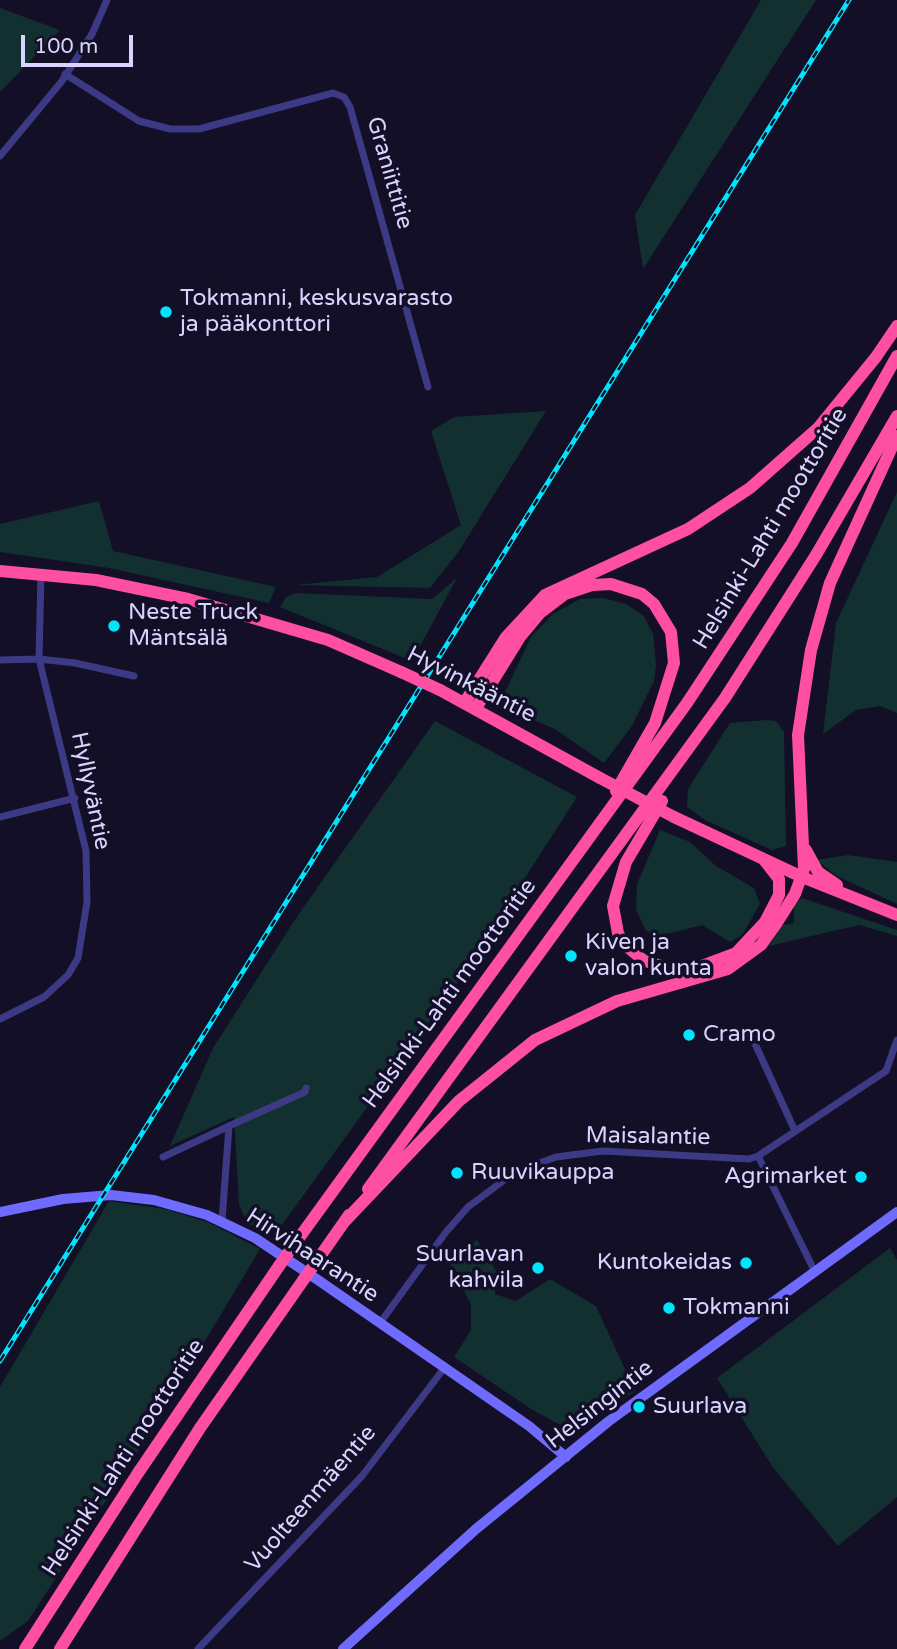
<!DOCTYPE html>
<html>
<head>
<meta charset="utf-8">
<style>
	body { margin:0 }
	#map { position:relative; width:897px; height:1649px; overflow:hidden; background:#130f26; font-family:"Varela Round",sans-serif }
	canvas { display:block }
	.scale { position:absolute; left:21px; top:35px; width:112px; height:32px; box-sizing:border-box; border:4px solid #d9d4ff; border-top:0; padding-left:9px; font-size:21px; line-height:24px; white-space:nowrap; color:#d9d4ff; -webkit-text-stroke:5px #130f26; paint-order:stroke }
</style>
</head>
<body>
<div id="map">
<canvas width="897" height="1649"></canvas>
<div class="scale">100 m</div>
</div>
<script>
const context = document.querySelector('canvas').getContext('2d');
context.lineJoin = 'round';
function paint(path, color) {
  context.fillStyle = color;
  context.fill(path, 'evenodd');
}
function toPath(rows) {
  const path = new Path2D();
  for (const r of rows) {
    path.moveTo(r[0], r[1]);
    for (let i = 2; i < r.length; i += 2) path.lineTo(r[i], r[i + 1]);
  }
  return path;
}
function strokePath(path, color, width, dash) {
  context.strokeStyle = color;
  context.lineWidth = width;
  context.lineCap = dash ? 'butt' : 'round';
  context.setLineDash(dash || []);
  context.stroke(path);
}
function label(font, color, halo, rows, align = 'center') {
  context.font = font + ' "Varela Round",sans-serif';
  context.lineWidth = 7;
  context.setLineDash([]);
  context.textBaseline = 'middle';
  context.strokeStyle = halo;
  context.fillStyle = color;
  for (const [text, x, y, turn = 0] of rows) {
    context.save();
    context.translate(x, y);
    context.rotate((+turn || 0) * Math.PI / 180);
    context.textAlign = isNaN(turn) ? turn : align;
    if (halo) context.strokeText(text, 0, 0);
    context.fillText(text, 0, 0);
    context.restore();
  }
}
const green = toPath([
	[761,0,816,0,643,269,635,215],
	[0,8,60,30,0,92],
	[546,411,459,551,430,588,295,585,377,577,461,525,431,431,454,417],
	[897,492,897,713,880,706,856,710,823,734,836,623],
	[99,501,113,551,276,587,269,603,109,568,0,552,0,524],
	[457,578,412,661,280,607,286,597,296,593,432,599],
	[603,598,626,604,644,616,653,634,656,665,654,681,632,726,604,763,555,729,513,711,504,694,531,637,553,614,580,599],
	[766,720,776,721,784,732,786,846,772,850,705,820,687,807,688,789,730,723],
	[435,721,577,797,458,982,276,1233,248,1224,239,1205,234,1117,170,1146,213,1048,298,915],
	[660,830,690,842,716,866,754,888,760,904,742,935,730,942,702,925,659,936,646,931,636,910,637,884],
	[848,855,897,862,897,904,835,875,817,860],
	[802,898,897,930,897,936,859,925,769,946,782,925,794,923,794,905],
	[109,1201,165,1209,208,1222,260,1249,150,1433,28,1621,0,1641,0,1387],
	[477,1240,496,1271,495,1294,516,1301,550,1279,596,1306,635,1391,573,1432,531,1409,454,1357,471,1330,471,1305,449,1261],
	[890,1248,897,1260,897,1497,838,1546,772,1466,717,1378]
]);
const street = toPath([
	[65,74,139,121,170,129,199,129,333,93,344,97,350,107,428,387],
	[0,156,62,81,92,34,107,0],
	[0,660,39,659,75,663,134,676],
	[0,817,75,798],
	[0,1019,44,997,68,975,78,958,87,902,86,851,39,659,41,574],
	[751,1035,795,1131],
	[758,1156,815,1272],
	[163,1157,229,1126],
	[222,1221,229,1126,305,1092,306,1088],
	[380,1323,446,1232,468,1207,515,1172,556,1157,603,1151,749,1159,758,1156,886,1071,897,1040],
	[198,1649,362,1476,445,1367]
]);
const secondary = toPath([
	[0,1212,63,1199,111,1195,154,1200,207,1215,255,1238,318,1280,529,1426,566,1457],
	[343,1649,476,1529,609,1421,897,1212]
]);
const highway = toPath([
	[0,571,96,580,188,599,328,640,401,672],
	[440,690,600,778],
	[465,702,506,637,545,595,688,529,750,488,818,428,876,357,897,326],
	[476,708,520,637,540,613,565,594,592,585,611,584,642,594,654,604,671,632,674,663,655,723,616,791],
	[662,801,626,862,613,906,618,933,624,944,643,960,667,968,696,968,736,953,765,922,779,895,779,879,765,861],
	[674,817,802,877,897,915],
	[806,850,818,872,837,885],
	[368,1189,725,698,816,555,897,416],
	[345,1221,459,1101,535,1040,617,1001,728,969,761,945,776,924,795,894,804,869,798,735,811,650,830,583,897,436],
	[291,1249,687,703,792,543,897,356],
	[314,1265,349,1215],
	[25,1649,138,1473,279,1266],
	[60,1649,200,1428,304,1279]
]);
const rail = toPath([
	[0,1361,849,0]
]);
const highwayBridge = toPath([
	[401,672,440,690],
	[600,778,674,817],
	[279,1266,291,1249],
	[304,1279,314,1265]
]);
const markers = [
	[166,312,7,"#00e5ff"],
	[114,626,7,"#00e5ff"],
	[571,956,7,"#00e5ff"],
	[689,1035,7,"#00e5ff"],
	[457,1173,7,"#00e5ff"],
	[861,1177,7,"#00e5ff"],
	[746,1263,7,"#00e5ff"],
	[538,1268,7,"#00e5ff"],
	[669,1308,7,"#00e5ff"],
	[639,1407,7,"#00e5ff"]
];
const streetNames = [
	["Graniittitie",389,173,74],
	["Helsinki-Lahti moottoritie",771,529,-59],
	["Hyvinkääntie",471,685,27],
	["Hyllyväntie",90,791,78],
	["Helsinki-Lahti moottoritie",450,994,-54],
	["Maisalantie",648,1137,1],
	["Hirvihaarantie",312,1256,33],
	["Helsingintie",600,1405,-38],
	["Helsinki-Lahti moottoritie",124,1458,-57],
	["Vuolteenmäentie",311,1499,-49]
];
const poiNames = [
	["Tokmanni, keskusvarasto",180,299],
	["ja pääkonttori",180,325],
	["Neste Truck",128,613],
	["Mäntsälä",128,639],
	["Kiven ja",585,943],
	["valon kunta",585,969],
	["Cramo",703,1035],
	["Ruuvikauppa",471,1173],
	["Agrimarket",847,1177,"right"],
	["Suurlavan",524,1255,"right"],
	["kahvila",524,1281,"right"],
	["Kuntokeidas",732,1263,"right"],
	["Tokmanni",683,1308],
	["Suurlava",653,1407]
];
paint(green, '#12302f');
strokePath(street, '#3d3a85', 7);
strokePath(secondary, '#6f6bff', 10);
strokePath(highway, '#ff4fa3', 12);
strokePath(rail, '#00e5ff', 5);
strokePath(rail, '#130f26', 2.5, [8]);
strokePath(highwayBridge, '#ff4fa3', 12);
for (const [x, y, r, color] of markers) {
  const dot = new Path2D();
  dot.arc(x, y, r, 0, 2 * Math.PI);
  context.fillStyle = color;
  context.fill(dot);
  strokePath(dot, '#130f26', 2.5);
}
label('23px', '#d9d4ff', '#130f26', streetNames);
label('23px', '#d9d4ff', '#130f26', poiNames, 'left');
</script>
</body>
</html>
